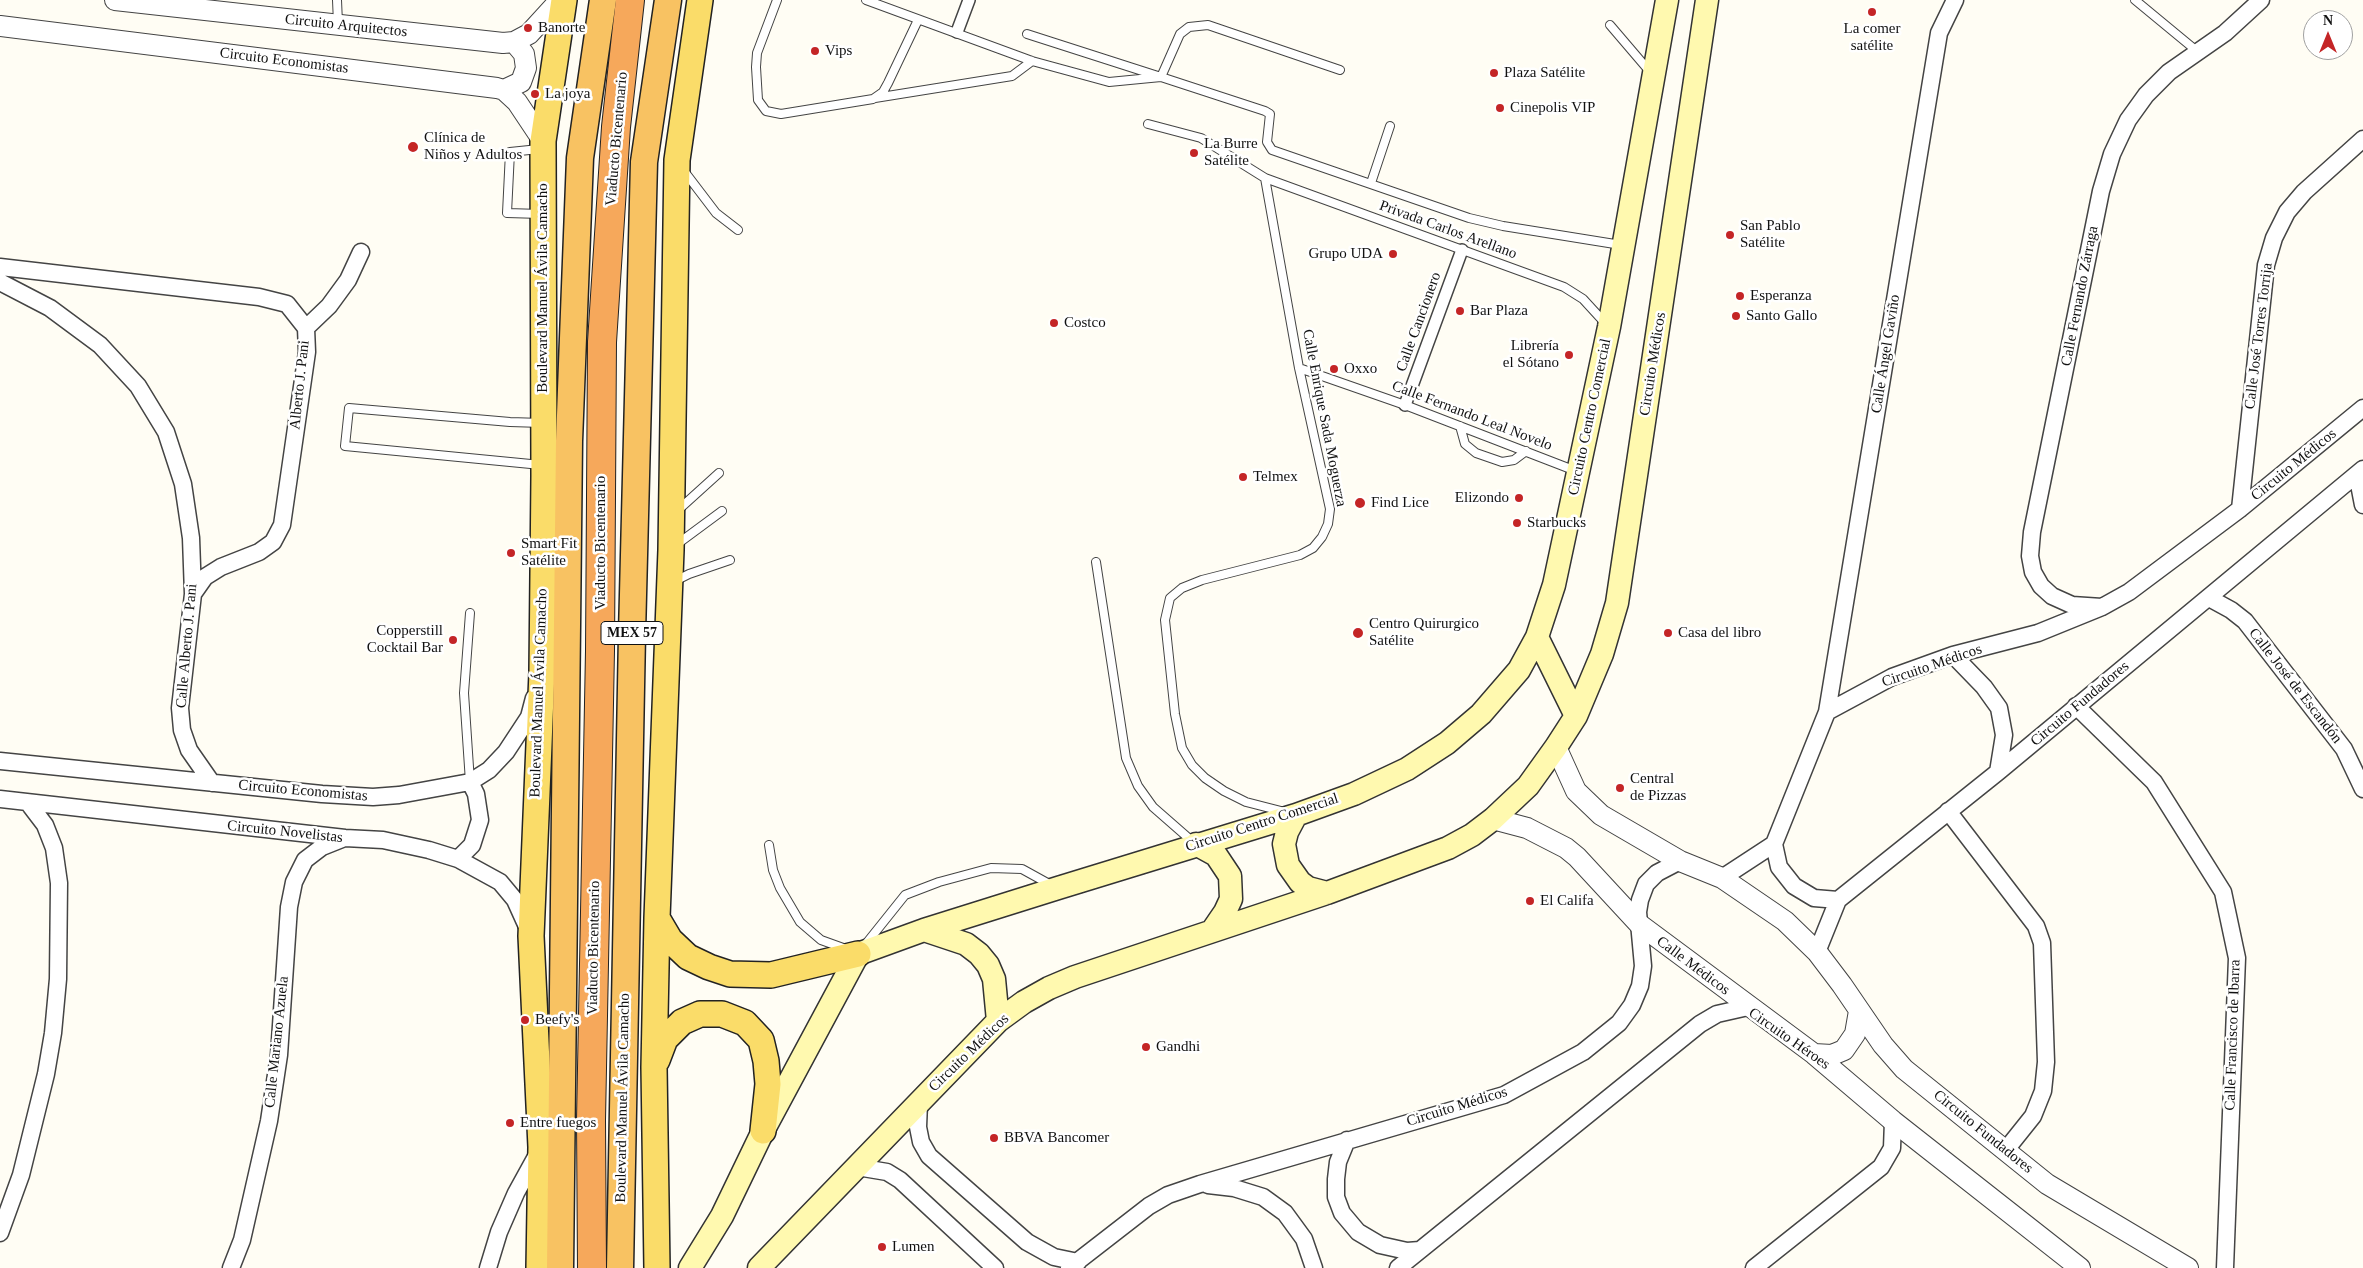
<!DOCTYPE html>
<html>
<head>
<meta charset="utf-8">
<style>
	body { margin:0 }
	#map { position:relative; width:2363px; height:1268px; overflow:hidden; background:#fffdf4; font-family:Georgia,serif }
	canvas { display:block }
	.north { position:absolute; left:2303px; top:10px; width:50px; height:50px; box-sizing:border-box; background:#fff; border:1px solid #a0a0a0; border-radius:50%; rotate:0deg; font-size:14px; font-weight:700; line-height:20px; text-align:center; color:#111 }
	.north::after { content:''; display:block; margin:auto; width:18px; height:22px; background:#c42526; clip-path:polygon(50% 0,100% 100%,50% 72%,0 100%) }
</style>
</head>
<body>
<div id="map">
<canvas width="2363" height="1268"></canvas>
<div class="north">N</div>
</div>
<script>
const context = document.querySelector('canvas').getContext('2d');
context.lineJoin = 'round';
function toPath(rows) {
  const path = new Path2D();
  for (const r of rows) {
    path.moveTo(r[0], r[1]);
    for (let i = 2; i < r.length; i += 2) path.lineTo(r[i], r[i + 1]);
  }
  return path;
}
function strokePath(path, color, width, dash) {
  context.strokeStyle = color;
  context.lineWidth = width;
  context.lineCap = dash ? 'butt' : 'round';
  context.setLineDash(dash || []);
  context.stroke(path);
}
function label(font, color, halo, rows, align = 'center') {
  context.font = font + ' Georgia,serif';
  context.lineWidth = 5;
  context.setLineDash([]);
  context.textBaseline = 'middle';
  context.strokeStyle = halo;
  context.fillStyle = color;
  for (const [text, x, y, turn = 0] of rows) {
    context.save();
    context.translate(x, y);
    context.rotate((+turn || 0) * Math.PI / 180);
    context.textAlign = isNaN(turn) ? turn : align;
    if (halo) context.strokeText(text, 0, 0);
    context.fillText(text, 0, 0);
    context.restore();
  }
}
const service = toPath([
	[337,0,338,23],
	[777,0,757,53,756,67,758,100,766,111,781,114,873,99,883,92,888,83,918,20],
	[866,0,1032,61,1109,82,1161,77,1265,111,1270,114,1267,142,1272,150,1469,218,1503,226,1621,245],
	[2135,0,2198,52],
	[1610,25,1651,73],
	[1027,34,1161,77,1180,34,1189,27,1208,25,1340,70],
	[875,98,1012,76,1032,61],
	[1148,124,1201,138,1265,178,1564,287,1583,299,1605,323],
	[539,149,510,152,507,213,541,214],
	[684,171,716,213,738,230],
	[1265,178,1299,368,1330,509,1328,524,1322,537,1313,548,1300,555,1202,580,1182,588,1170,598,1165,620,1175,714,1182,748,1192,765,1205,778,1224,791,1246,802,1285,812],
	[1371,183,1390,126],
	[1299,368,1405,405,1576,471],
	[1460,426,1465,444,1476,453,1502,462,1514,460,1526,451],
	[541,465,345,446,349,408,510,422,542,423],
	[677,511,719,473],
	[676,545,722,511],
	[1096,562,1126,758,1138,786,1153,807,1193,842],
	[673,582,689,574,730,560],
	[470,613,464,693,470,782],
	[769,845,773,870,780,888,800,922,821,940,846,949],
	[865,945,905,895,939,882,991,868,1022,869,1051,885]
]);
const pedestrian = toPath([
	[957,32,969,0],
	[1405,405,1462,250]
]);
const minor = toPath([
	[0,267,259,297,287,304,306,328,307,352,282,525,273,542,259,552,221,567,205,577,193,594],
	[0,282,50,308,100,345,138,386,166,432,183,484,191,538,193,594,180,708,182,730,189,750,212,783],
	[306,328,329,306,348,280,361,252],
	[2357,474,2363,505],
	[2240,509,2266,265,2274,238,2287,212,2304,192,2363,139],
	[2209,598,2231,610,2245,621,2344,749,2363,789],
	[2102,607,2072,605,2052,596,2041,586,2033,572,2030,556,2032,532,2101,191,2112,154,2128,120,2146,95,2169,72,2225,33,2261,0],
	[1953,655,1984,687,1999,708,2004,735,1998,772],
	[2076,706,2154,782,2223,892,2237,958,2225,1268],
	[1827,712,1892,677,1953,655,2038,633,2102,607,2129,592,2240,509,2363,408],
	[0,761,322,794,373,797,399,795,470,782,489,770,506,752,529,717,534,698],
	[0,799,345,838,383,840,429,850,458,859,500,882,515,900,529,931],
	[1948,811,2036,926,2042,943,2046,1062,2043,1091,2033,1116,2005,1151],
	[1774,844,1779,867,1794,886,1814,898,1838,900],
	[458,859,472,845,480,820,476,794,470,782],
	[1722,878,1774,844,1827,712,1939,33,1955,0],
	[1817,952,1838,900,1998,772,2363,469],
	[919,1103,918,1127,921,1142,929,1156,1027,1242,1054,1257,1078,1262],
	[1347,1140,1338,1162,1336,1179,1336,1197,1342,1213,1358,1232,1380,1245,1407,1251,1420,1250],
	[857,1167,887,1172,900,1180,995,1268],
	[1208,1185,1234,1188,1263,1197,1285,1213,1304,1239,1314,1268],
	[0,1233,21,1175,46,1074,53,1033,58,979,59,883,54,848,45,825,29,804],
	[231,1268,242,1240,269,1121,279,1055,289,907,294,882,305,860,322,847,342,839],
	[488,1268,499,1232,516,1193,538,1153],
	[1069,1268,1149,1206,1168,1195,1200,1184,1504,1095,1583,1052,1619,1023,1632,1005,1640,986,1643,966,1638,912,1640,900,1646,884,1657,873,1680,861],
	[1398,1268,1700,1024,1717,1014,1748,1007],
	[1754,1268,1881,1167,1892,1148,1893,1121]
]);
const tertiary = toPath([
	[115,0,503,43,514,42,529,34,560,0],
	[0,26,497,88,504,90,517,102,543,141],
	[504,90,521,82,526,68,524,54,514,42],
	[1556,747,1576,791,1601,815,1680,861,1722,878,1785,921,1817,952,1842,985,1883,1045,1904,1069,2047,1184,2188,1268],
	[1493,819,1527,828,1566,848,1577,857,1639,924,1814,1054,1893,1121,2080,1268],
	[1814,1054,1832,1055,1844,1050,1855,1034,1859,1011]
]);
const secondary = toPath([
	[1537,637,1576,716],
	[1296,815,1287,832,1284,844,1288,865,1300,882,1308,888,1327,893],
	[1196,844,1216,855,1230,876,1231,899,1225,912,1212,931],
	[924,930,966,944,979,954,988,965,994,979,998,1021],
	[690,1268,722,1216,763,1131,858,954,924,930,1058,888,1296,815,1354,794,1407,769,1447,743,1481,714,1519,670,1537,637,1554,585,1609,327,1667,0],
	[759,1268,998,1021,1024,1002,1049,988,1075,977,1327,893,1448,848,1472,835,1493,819,1528,786,1556,747,1576,716,1602,654,1617,603,1707,0]
]);
const primary = toPath([
	[657,918,670,940,688,957,709,967,730,974,771,975,858,954],
	[657,1060,665,1039,682,1022,700,1014,722,1014,745,1023,761,1040,766,1061,768,1084,763,1131],
	[539,1268,541,1147,531,936,542,672,544,476,543,141,564,0],
	[657,1268,654,1067,657,918,671,550,677,160,700,0]
]);
const trunk = toPath([
	[560,1268,569,441,580,158,603,0],
	[620,1268,632,634,644,162,668,0]
]);
const motorway = toPath([
	[592,1268,591,1120,600,651,602,342,616,127,630,0]
]);
const markers = [
	[1872,12,5,"#c42526"],
	[528,28,5,"#c42526"],
	[815,51,5,"#c42526"],
	[1494,73,5,"#c42526"],
	[535,94,5,"#c42526"],
	[1500,108,5,"#c42526"],
	[413,147,6,"#c42526"],
	[1194,153,5,"#c42526"],
	[1730,235,5,"#c42526"],
	[1393,254,5,"#c42526"],
	[1740,296,5,"#c42526"],
	[1460,311,5,"#c42526"],
	[1736,316,5,"#c42526"],
	[1054,323,5,"#c42526"],
	[1569,355,5,"#c42526"],
	[1334,369,5,"#c42526"],
	[1243,477,5,"#c42526"],
	[1519,498,5,"#c42526"],
	[1360,503,6,"#c42526"],
	[1517,523,5,"#c42526"],
	[511,553,5,"#c42526"],
	[1358,633,6,"#c42526"],
	[1668,633,5,"#c42526"],
	[453,640,5,"#c42526"],
	[1620,788,5,"#c42526"],
	[1530,901,5,"#c42526"],
	[525,1020,5,"#c42526"],
	[1146,1047,5,"#c42526"],
	[510,1123,5,"#c42526"],
	[994,1138,5,"#c42526"],
	[882,1247,5,"#c42526"]
];
const shields = [
	[632,633,62]
];
const shieldNames = [
	["MEX 57",632,633]
];
const streetNames = [
	["Circuito Arquitectos",346,26,6],
	["Circuito Economistas",284,61,7],
	["Viaducto Bicentenario",617,139,-85],
	["Privada Carlos Arellano",1448,230,20],
	["Boulevard Manuel Ávila Camacho",543,288,-90],
	["Calle Fernando Zárraga",2080,296,-79],
	["Calle Cancionero",1419,322,-70],
	["Calle José Torres Torrija",2259,336,-83],
	["Calle Ángel Gaviño",1886,354,-81],
	["Circuito Médicos",1653,364,-81],
	["Alberto J. Pani",300,385,-84],
	["Calle Fernando Leal Novelo",1472,416,21],
	["Circuito Centro Comercial",1590,417,-78],
	["Calle Enrique Sada Moguerza",1324,418,79],
	["Circuito Médicos",2294,465,-39],
	["Viaducto Bicentenario",601,543,-90],
	["Calle Alberto J. Pani",187,646,-85],
	["Circuito Médicos",1932,666,-19],
	["Calle José de Escandón",2295,686,52],
	["Boulevard Manuel Ávila Camacho",539,693,-88],
	["Circuito Fundadores",2080,704,-40],
	["Circuito Economistas",303,791,5],
	["Circuito Centro Comercial",1262,823,-18],
	["Circuito Novelistas",285,832,6],
	["Viaducto Bicentenario",594,948,-89],
	["Calle Médicos",1693,966,37],
	["Calle Francisco de Ibarra",2233,1035,-88],
	["Circuito Héroes",1789,1039,35],
	["Calle Mariano Azuela",277,1042,-84],
	["Circuito Médicos",969,1053,-44],
	["Boulevard Manuel Ávila Camacho",623,1098,-89],
	["Circuito Médicos",1457,1107,-17],
	["Circuito Fundadores",1983,1132,39]
];
const poiNames = [
	["Banorte",538,28],
	["La comer",1872,29,"center"],
	["satélite",1872,46,"center"],
	["Vips",825,51],
	["Plaza Satélite",1504,73],
	["La joya",545,94],
	["Cinepolis VIP",1510,108],
	["Clínica de",424,138],
	["Niños y Adultos",424,155],
	["La Burre",1204,144],
	["Satélite",1204,161],
	["San Pablo",1740,226],
	["Satélite",1740,243],
	["Grupo UDA",1383,254,"right"],
	["Esperanza",1750,296],
	["Bar Plaza",1470,311],
	["Santo Gallo",1746,316],
	["Costco",1064,323],
	["Librería",1559,346,"right"],
	["el Sótano",1559,363,"right"],
	["Oxxo",1344,369],
	["Telmex",1253,477],
	["Elizondo",1509,498,"right"],
	["Find Lice",1371,503],
	["Starbucks",1527,523],
	["Smart Fit",521,544],
	["Satélite",521,561],
	["Centro Quirurgico",1369,624],
	["Satélite",1369,641],
	["Copperstill",443,631,"right"],
	["Cocktail Bar",443,648,"right"],
	["Casa del libro",1678,633],
	["Central",1630,779],
	["de Pizzas",1630,796],
	["El Califa",1540,901],
	["Beefy's",535,1020],
	["Gandhi",1156,1047],
	["Entre fuegos",520,1123],
	["BBVA Bancomer",1004,1138],
	["Lumen",892,1247]
];
strokePath(service, '#444', 10);
strokePath(pedestrian, '#444', 14);
strokePath(minor, '#444', 19);
strokePath(tertiary, '#444', 22);
strokePath(secondary, '#333', 25);
strokePath(primary, '#222', 28);
strokePath(trunk, '#222', 29);
strokePath(motorway, '#222', 30);
strokePath(service, '#fff', 8);
strokePath(pedestrian, '#fff', 11);
strokePath(minor, '#fff', 16);
strokePath(tertiary, '#fff', 20);
strokePath(secondary, '#fff9af', 22);
strokePath(primary, '#fadc69', 25);
strokePath(trunk, '#f8c262', 26);
strokePath(motorway, '#f6a85b', 28);
for (const [x, y, r, color] of markers) {
  const dot = new Path2D();
  dot.arc(x, y, r, 0, 2 * Math.PI);
  context.fillStyle = color;
  context.fill(dot);
  strokePath(dot, '#fff', 2);
}
for (const [x, y, w] of shields) {
  const box = new Path2D();
  box.roundRect(x - w / 2, y - 11.5, w, 23, 4);
  context.fillStyle = '#fff';
  context.fill(box);
  strokePath(box, '#111', 1);
}
label('bold 14px', '#111', null, shieldNames);
label('15px', '#111', '#fff', streetNames);
label('15px', '#111', '#fff', poiNames, 'left');
</script>
</body>
</html>
